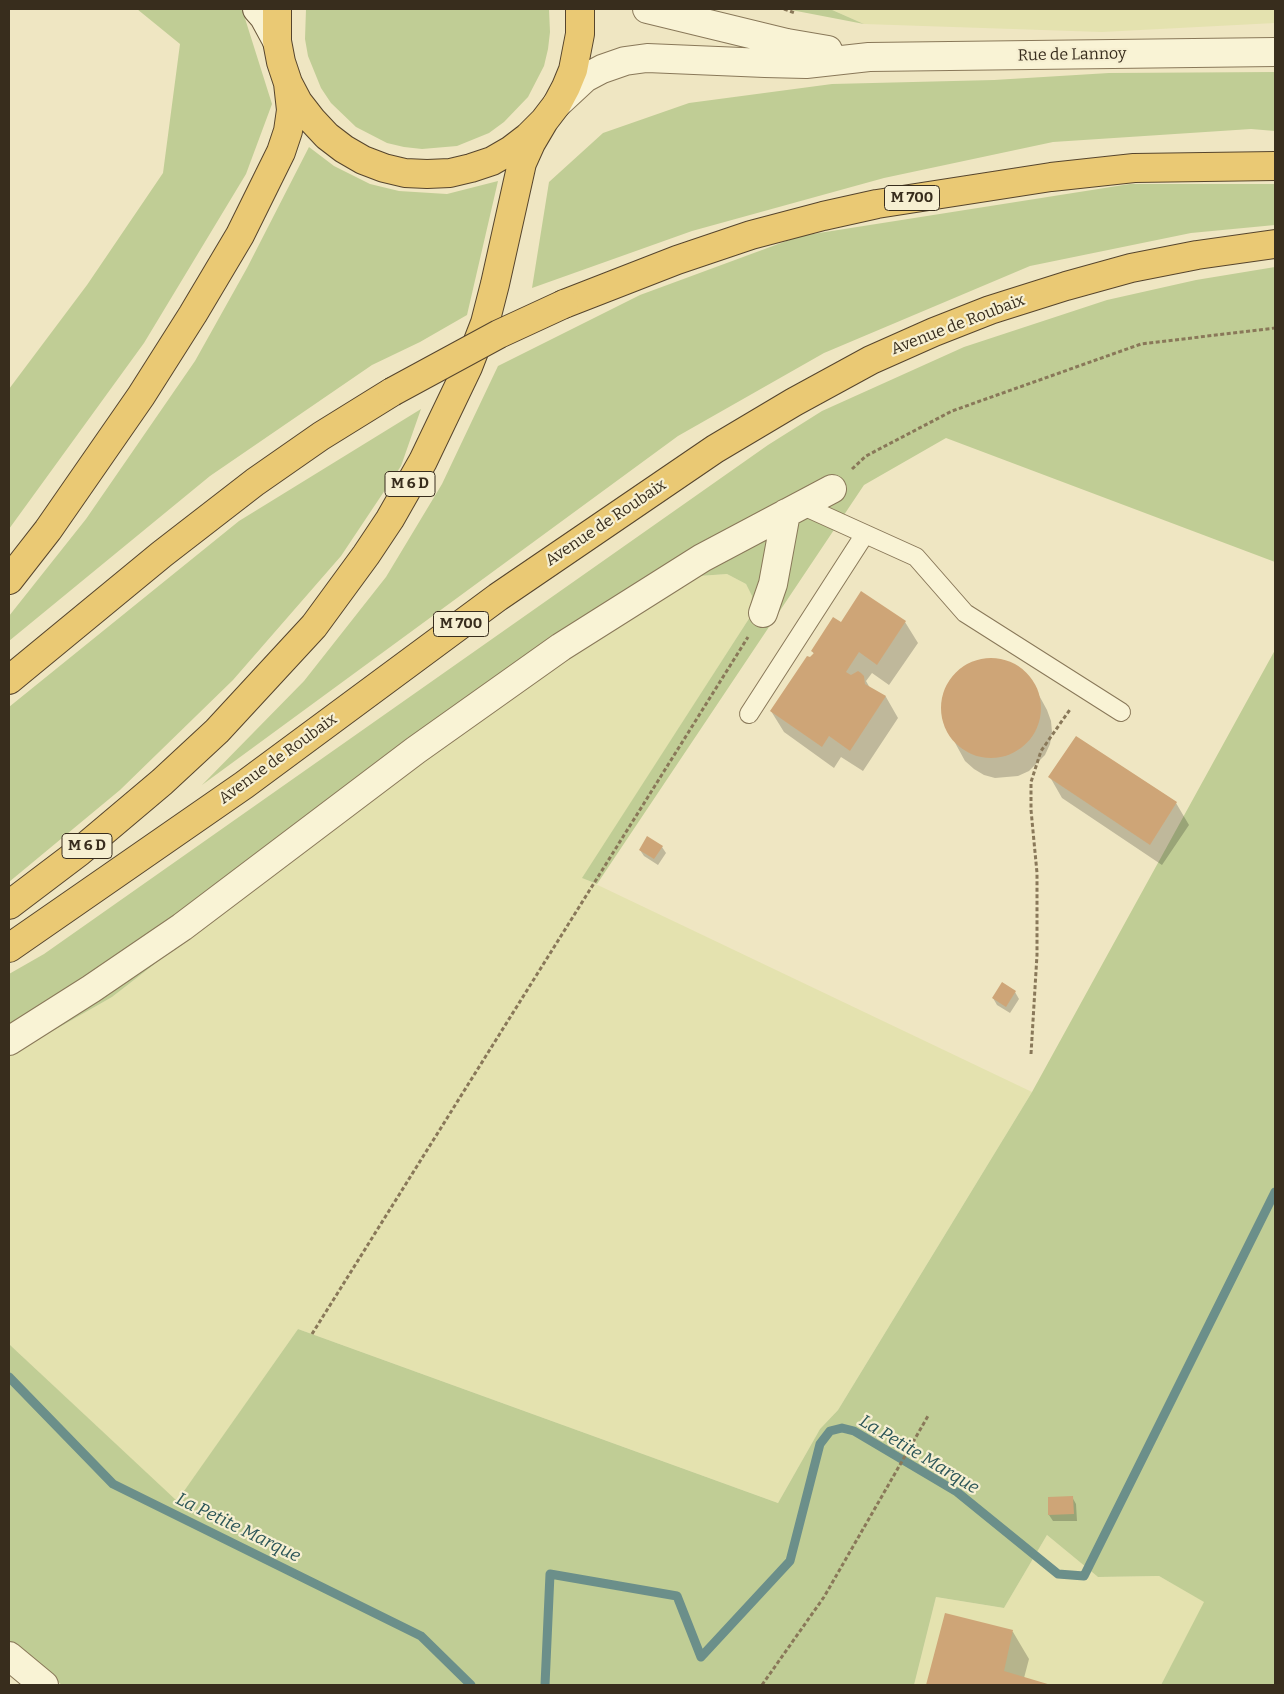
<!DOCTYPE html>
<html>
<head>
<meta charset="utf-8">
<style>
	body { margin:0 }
	#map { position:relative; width:1284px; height:1694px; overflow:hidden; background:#efe6c2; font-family:Bitter,serif }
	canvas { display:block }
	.frame { position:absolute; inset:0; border:10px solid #382d1d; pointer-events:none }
</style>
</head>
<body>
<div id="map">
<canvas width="1284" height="1694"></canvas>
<div class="frame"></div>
</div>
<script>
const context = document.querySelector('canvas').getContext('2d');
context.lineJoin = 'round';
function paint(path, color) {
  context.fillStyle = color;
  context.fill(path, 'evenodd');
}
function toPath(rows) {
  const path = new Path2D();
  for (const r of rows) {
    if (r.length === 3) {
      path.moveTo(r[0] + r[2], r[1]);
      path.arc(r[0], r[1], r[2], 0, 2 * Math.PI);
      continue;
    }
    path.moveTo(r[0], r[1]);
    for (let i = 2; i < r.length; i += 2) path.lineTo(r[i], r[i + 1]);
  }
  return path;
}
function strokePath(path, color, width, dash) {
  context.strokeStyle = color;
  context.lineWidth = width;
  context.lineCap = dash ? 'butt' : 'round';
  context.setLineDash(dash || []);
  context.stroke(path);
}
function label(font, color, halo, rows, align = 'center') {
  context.font = font + ' Bitter,serif';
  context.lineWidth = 4.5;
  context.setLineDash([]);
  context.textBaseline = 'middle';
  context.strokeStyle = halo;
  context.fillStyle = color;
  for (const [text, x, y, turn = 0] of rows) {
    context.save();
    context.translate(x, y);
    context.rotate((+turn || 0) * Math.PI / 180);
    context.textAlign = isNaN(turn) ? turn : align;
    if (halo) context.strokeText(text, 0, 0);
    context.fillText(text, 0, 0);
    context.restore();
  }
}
const farmland = toPath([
	[830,9,1275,9,1275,23,1102,32,864,24],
	[727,574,746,584,752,596,750,617,583,878,1032,1092,838,1410,820,1429,778,1503,298,1329,177,1502,9,1344,9,1056,112,997,421,758,668,590,699,576],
	[1047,1535,1098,1577,1159,1576,1205,1602,1161,1685,914,1685,936,1597,1004,1608]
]);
const green = toPath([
	[137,9,242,9,272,104,246,174,144,343,9,529,9,389,87,285,163,173,180,44],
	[306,9,549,9,550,32,548,49,544,66,528,97,504,122,489,133,457,146,422,149,404,147,387,143,356,127,331,103,321,88,308,56,305,39],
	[786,9,830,9,864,24],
	[1275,72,1275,131,1251,129,1053,142,884,178,692,231,532,288,549,182,603,133,689,103,832,84,994,80,1109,73],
	[309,147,334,166,370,184,399,191,447,194,498,181,467,315,420,342,372,365,210,476,9,641,9,616,86,519,195,361,247,268],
	[1130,184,1275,184,1275,225,1191,233,1030,266,824,353,678,436,202,785,304,681,386,577,442,484,498,366,640,295,800,236],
	[1275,267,1275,562,946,438,864,485,597,884,582,878,750,617,752,596,746,584,727,574,699,576,668,590,421,758,112,997,9,1056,9,974,44,954,768,445,822,411,964,347,1107,300,1196,280],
	[421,409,401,466,341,556,233,680,120,790,9,882,9,707,239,521],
	[1275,650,1275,1685,1161,1685,1204,1602,1159,1576,1098,1577,1047,1535,1004,1608,936,1597,914,1685,62,1685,22,1654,9,1673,9,1344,177,1501,298,1329,778,1503,820,1429,838,1410,1032,1092]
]);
const shadow = toPath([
	[905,622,918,643,889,685,872,673,866,681,870,688,886,697,898,718,863,771,841,757,834,768,784,732,771,711,814,654,812,651,841,624],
	[987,660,999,660,1020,670,1028,678,1035,688,1047,710,1051,721,1052,732,1050,744,1045,755,1029,771,1018,776,995,778,984,775,974,769,965,761,947,728,943,717,942,706,949,683,956,674,965,667,976,662],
	[1077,738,1176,803,1189,825,1162,865,1062,798,1050,777],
	[662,847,666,853,658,865,644,856,640,850],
	[1015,992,1019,999,1010,1013,997,1005,993,998],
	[1072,1497,1076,1504,1077,1521,1053,1521,1049,1515],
	[946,1614,1013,1632,1029,1659,1024,1678,1049,1685,928,1685]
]);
const stream = toPath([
	[9,1377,113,1484,421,1636,471,1685],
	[545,1685,550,1574,677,1596,701,1657,790,1561,820,1444,830,1431,842,1428,854,1431,957,1492,1058,1574,1084,1576,1275,1192]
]);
const building = toPath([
	[861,591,906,621,877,665,859,652,846,672,851,675,858,671,861,673,864,676,865,684,886,696,850,751,829,736,822,747,770,711,807,656,810,657,814,653,811,651,833,617,841,622],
	[991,708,50],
	[1076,736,1177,802,1150,845,1048,777],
	[647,836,663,846,654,859,639,850],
	[1002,982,1016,991,1006,1007,992,998],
	[1073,1496,1074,1514,1048,1515,1048,1497],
	[945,1613,1013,1630,1004,1671,1051,1685,926,1685]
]);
const path = toPath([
	[784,9,795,13],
	[852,469,866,456,952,411,1141,344,1275,328],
	[1031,1054,1037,955,1037,873,1031,810,1031,782,1041,751,1071,708],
	[312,1334,748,637],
	[762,1685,824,1597,928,1416]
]);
const service = toPath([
	[801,505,916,557,965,613,1121,712],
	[749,714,865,534]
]);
const minor = toPath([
	[763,613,773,584,786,513],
	[9,1041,91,989,182,927,416,750,561,647,702,558,832,489],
	[9,1656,44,1685]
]);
const tertiary = toPath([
	[647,9,787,43,828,50],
	[557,104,585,78,602,69,625,61,647,58,765,63,806,64,869,57,1275,52]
]);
const secondary = toPath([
	[257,9,264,17,277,41]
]);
const trunk = toPath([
	[277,9,277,41,281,62,288,83,298,102,312,120,327,136,344,149,363,160,384,168,405,173,427,174,450,173,471,168,492,161,511,150,528,137,544,121,557,104,566,87,573,70,580,34,580,9],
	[564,304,677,260,751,235,823,216,877,204,1051,177,1134,168,1275,166],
	[9,580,48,530,141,396,193,314,240,235,281,152,288,131,291,110,288,83],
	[9,680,162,554,255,482,321,436,392,392],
	[9,905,79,852,162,782,217,731,314,626,366,555,390,519,423,461,468,367,485,323,495,284,522,163,531,143,544,121],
	[9,948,244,785,498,597,715,449,794,402,871,360,934,332,990,310,1066,286,1131,268,1197,255,1275,244]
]);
const trunkBridge = toPath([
	[392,392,499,334,564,304]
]);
const shields = [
	[912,198,55],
	[410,484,50],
	[461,624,55],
	[87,846,50]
];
const shieldNames = [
	["M 700",912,198],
	["M 6 D",410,484],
	["M 700",461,624],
	["M 6 D",87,846]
];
const streetNames = [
	["Rue de Lannoy",1072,55,-1],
	["Avenue de Roubaix",958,325,-21],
	["Avenue de Roubaix",606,523,-34],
	["Avenue de Roubaix",278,759,-36]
];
const waterNames = [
	["La Petite Marque",919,1455,31],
	["La Petite Marque",238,1528,26]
];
paint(farmland, '#e4e2af');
paint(green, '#c0cd95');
paint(shadow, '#0003');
strokePath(stream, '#6b8f8a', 9);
paint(building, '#cea577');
strokePath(service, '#897859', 20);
strokePath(minor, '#897859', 30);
strokePath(tertiary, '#897859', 30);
strokePath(secondary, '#6a583c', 30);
strokePath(trunk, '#56452d', 30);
strokePath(path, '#897859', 3, [4, 2.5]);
strokePath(service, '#f9f3d5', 18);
strokePath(minor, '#f9f3d5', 28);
strokePath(tertiary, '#f9f3d5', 28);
strokePath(secondary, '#f9f3d5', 28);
strokePath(trunk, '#eac974', 28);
strokePath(trunkBridge, '#56452d', 30, []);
strokePath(trunkBridge, '#eac974', 28);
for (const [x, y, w] of shields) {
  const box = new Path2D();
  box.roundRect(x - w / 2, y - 12.5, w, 25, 4);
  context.fillStyle = '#f6efd1';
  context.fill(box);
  strokePath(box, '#382d1d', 1);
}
label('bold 15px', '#382d1d', null, shieldNames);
label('16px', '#382d1d', '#f6efd1', streetNames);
label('italic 18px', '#2c5658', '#f6efd1', waterNames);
</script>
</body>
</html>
